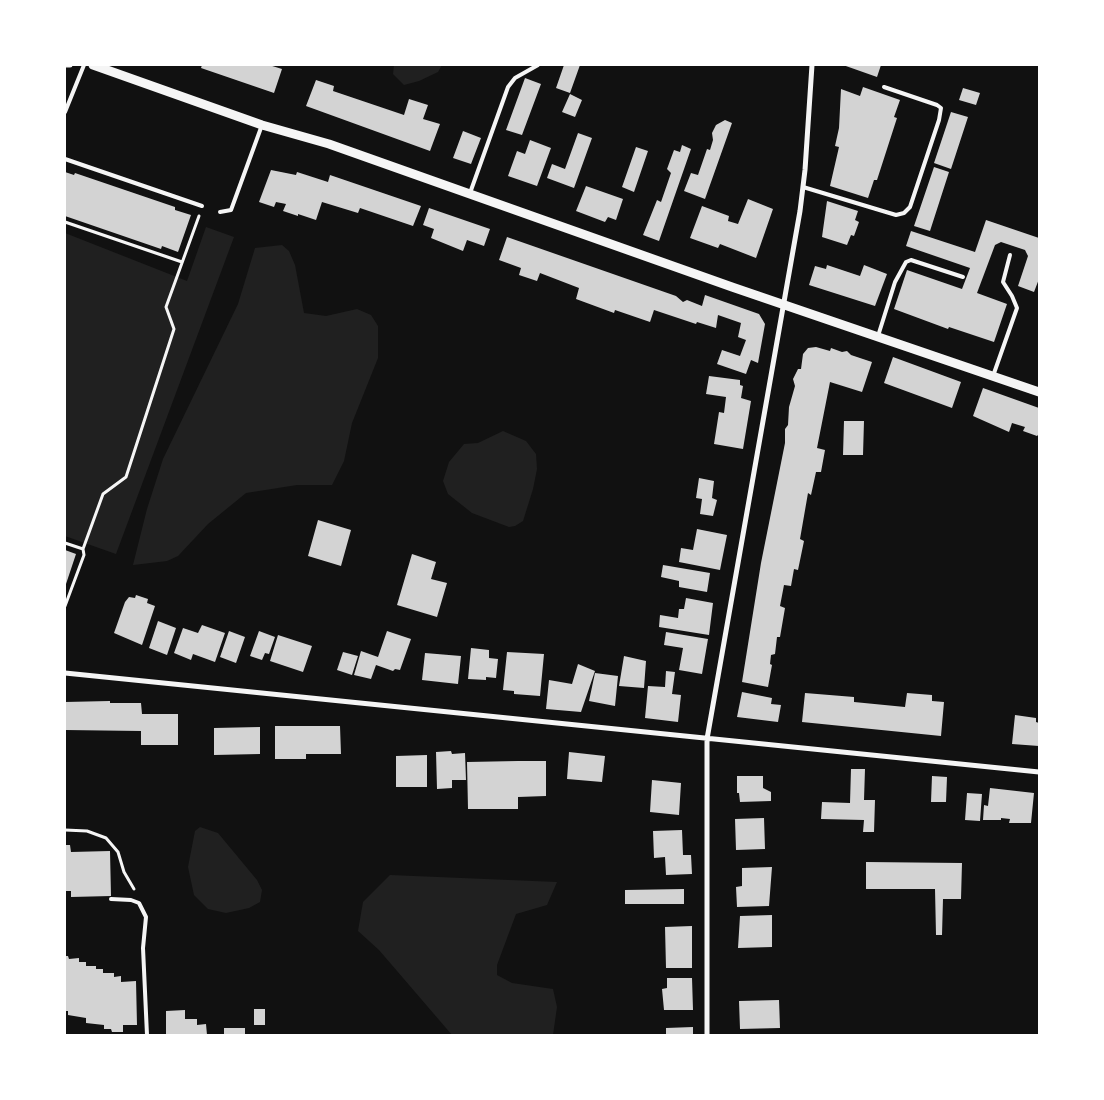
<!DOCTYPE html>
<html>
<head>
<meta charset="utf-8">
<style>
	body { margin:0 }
	#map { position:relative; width:1104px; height:1100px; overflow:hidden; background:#111; font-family:"Open Sans",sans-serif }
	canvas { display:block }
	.frame { position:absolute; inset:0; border:66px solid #fff; pointer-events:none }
</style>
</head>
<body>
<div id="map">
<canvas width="1104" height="1100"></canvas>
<div class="frame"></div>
</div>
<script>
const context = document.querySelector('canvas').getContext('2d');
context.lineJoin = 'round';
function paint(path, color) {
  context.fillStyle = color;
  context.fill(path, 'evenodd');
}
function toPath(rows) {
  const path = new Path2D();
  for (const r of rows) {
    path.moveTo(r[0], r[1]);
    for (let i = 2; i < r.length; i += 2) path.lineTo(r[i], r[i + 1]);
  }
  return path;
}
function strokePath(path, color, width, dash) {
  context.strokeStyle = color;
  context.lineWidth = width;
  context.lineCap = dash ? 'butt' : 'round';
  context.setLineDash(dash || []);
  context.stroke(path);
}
const green = toPath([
	[394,65,442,65,438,72,419,81,404,85,393,74],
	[206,227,234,237,116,554,65,536,65,233,187,281],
	[282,245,289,251,295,265,304,313,326,316,357,309,371,315,378,326,378,358,352,423,344,461,332,485,297,485,246,493,208,524,178,556,167,561,133,565,147,509,163,459,238,304,255,248],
	[503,431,526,441,536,454,537,469,533,489,523,521,515,526,509,527,472,513,448,494,443,481,449,462,464,444,478,443],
	[200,827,218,833,257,880,262,890,260,902,249,908,226,913,208,909,194,895,188,867,195,831],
	[390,875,557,882,547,905,516,914,497,965,497,975,512,983,553,989,557,1007,553,1035,452,1035,379,950,358,931,363,902]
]);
const building = toPath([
	[202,65,269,65,282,69,274,93,201,68],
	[564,65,580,65,570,93,556,88],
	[843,65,881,65,877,77],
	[525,78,541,84,522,135,506,130],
	[316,80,334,86,333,91,404,115,409,99,428,105,423,119,440,124,430,151,306,106],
	[863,87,900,100,894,117,897,118,877,180,874,180,868,198,830,186,839,147,835,146,839,128,841,89,860,96],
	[963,88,980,93,976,105,959,100],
	[570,94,582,100,575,117,562,112],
	[951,112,968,117,951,169,934,163],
	[725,120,732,123,705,199,684,191,691,173,698,175,707,149,710,150,713,140,712,133,716,125],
	[463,131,481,138,471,164,453,158],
	[578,133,592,138,574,188,547,178,552,164,565,169],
	[530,140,551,148,537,186,508,176,517,151,525,154],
	[682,145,691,149,659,241,643,235,657,200,661,202,671,173,667,169,674,150,680,152],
	[636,147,648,151,634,192,622,187],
	[934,167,949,172,930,231,914,226],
	[271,170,296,175,297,172,328,182,330,175,421,206,413,226,360,208,358,213,322,202,316,220,298,214,298,216,283,211,286,204,276,202,274,207,259,202],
	[65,172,74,175,75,173,175,207,175,210,191,215,178,252,162,246,161,249,65,216],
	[586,186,623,199,616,220,608,217,605,222,576,211],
	[748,199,773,209,756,258,720,244,718,248,690,238,702,206,729,216,728,221,738,224],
	[827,201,858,211,855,220,859,222,854,236,851,235,847,245,822,237],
	[429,208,490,229,484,246,467,240,463,251,431,238,434,229,423,225],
	[986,220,1039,238,1039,279,1034,292,1018,286,1028,256,1025,250,1001,242,995,245,977,293,1007,304,994,342,949,327,948,329,894,309,907,270,962,289,970,268,906,246,911,231,975,252],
	[507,237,676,296,683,302,687,300,702,306,705,295,759,314,765,324,758,363,751,360,746,374,717,364,722,350,740,356,746,340,738,337,741,323,718,315,716,328,697,322,696,324,654,310,650,322,615,310,614,313,576,299,579,288,540,273,537,281,519,275,521,268,499,260],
	[827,265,860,276,864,265,887,274,875,306,809,285,815,266,826,269],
	[816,347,830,351,831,348,842,352,847,351,851,355,872,362,862,392,830,382,817,448,825,450,821,472,816,472,811,495,808,493,800,539,804,541,798,570,794,569,791,586,784,585,780,606,785,608,780,637,777,637,775,654,771,655,770,664,772,665,768,687,742,682,761,563,785,443,785,429,788,425,789,407,795,386,793,379,798,369,801,369,803,354,808,348],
	[893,357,961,382,952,408,884,383],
	[709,376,740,380,740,385,743,386,741,398,751,401,743,449,714,444,719,412,724,413,726,397,706,394],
	[983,388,1039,408,1039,434,1037,436,1023,431,1025,427,1012,423,1009,432,973,416],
	[844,421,864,421,863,455,843,455],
	[699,478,714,481,712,498,717,500,713,516,700,514,702,499,696,498],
	[318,520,351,530,341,566,308,556],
	[697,529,727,535,720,570,679,562,681,548,693,550],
	[65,550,76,554,65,587],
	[412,554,436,562,431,579,447,583,437,617,397,605],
	[663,565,710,573,707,592,679,587,679,581,661,577],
	[136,595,148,599,147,603,155,606,142,645,114,633,125,602,129,597,135,598],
	[686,598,713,603,709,635,659,627,660,615,678,618,679,609,684,609],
	[158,621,176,628,167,655,149,648],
	[202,625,225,633,215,662,193,654,191,660,174,653,183,628,198,633],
	[229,631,245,637,236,663,220,657],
	[259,631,275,637,269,654,265,653,262,660,250,656],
	[387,631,411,639,400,670,395,669,393,671,376,665,371,679,354,675,361,651,378,657],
	[666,632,708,639,702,674,679,670,683,648,664,645],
	[278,635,312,646,303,672,270,661],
	[471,648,489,650,489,658,498,659,496,678,486,677,486,680,468,679],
	[343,652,358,656,352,675,337,670],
	[507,652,544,654,540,696,514,694,514,691,503,690],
	[425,653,461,656,458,684,422,680],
	[624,656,646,661,644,688,619,686],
	[578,664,595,671,581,712,546,709,549,680,572,684],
	[666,671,675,672,672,694,681,695,678,722,645,718,648,686,665,687],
	[595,673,618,676,615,706,589,701],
	[742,692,772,698,771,704,781,705,778,722,737,717],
	[805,693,854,697,854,702,905,707,907,693,932,695,932,701,944,702,941,736,802,722],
	[110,701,110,703,141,703,142,714,178,714,178,745,141,745,141,731,65,730,65,702],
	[1015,715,1036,718,1036,722,1039,723,1039,746,1012,744],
	[275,726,340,726,341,754,306,754,306,759,275,759],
	[260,727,260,754,214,755,214,728],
	[451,751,452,754,465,753,466,780,452,780,452,788,437,789,436,752],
	[569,752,605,756,602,782,567,779],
	[427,755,427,787,396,787,396,756],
	[518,761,546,761,546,796,518,797,518,809,468,809,467,762],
	[851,769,865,769,864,800,875,800,874,832,863,832,864,820,821,819,822,802,850,803],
	[737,776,763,776,763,788,771,792,771,801,740,802,739,793,737,793],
	[932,776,947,777,946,802,931,802],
	[652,780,681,783,679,815,650,812],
	[990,788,1034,793,1031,823,1009,823,1010,819,1001,818,1001,820,983,820,984,805,988,806],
	[967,793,982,794,980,821,965,820],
	[764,818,765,849,736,850,735,819],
	[682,830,683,855,691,855,692,874,666,875,665,857,654,858,653,831],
	[65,845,70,845,71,852,110,851,111,896,71,897,71,891,65,891],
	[866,862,962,863,961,899,943,899,942,935,936,935,935,889,866,889],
	[772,867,769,906,737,907,736,887,742,886,742,868],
	[684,889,684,904,625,904,625,890],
	[772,915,772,947,738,948,740,916],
	[692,926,692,968,666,968,665,927],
	[65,956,68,956,69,959,79,958,79,962,86,962,86,966,96,966,96,969,103,969,103,973,114,973,114,977,121,976,121,982,136,981,137,1025,123,1025,123,1032,112,1032,111,1029,104,1029,104,1025,86,1023,86,1018,68,1015,68,1011,65,1011],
	[667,978,692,978,693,1010,664,1010,662,989,667,988],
	[779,1000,780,1028,740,1029,739,1001],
	[254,1009,265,1009,265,1025,254,1025],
	[185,1010,185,1019,197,1019,197,1025,206,1024,207,1035,166,1035,166,1011],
	[693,1027,693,1035,666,1035,666,1028],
	[224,1028,245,1028,245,1035,224,1035]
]);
const path = toPath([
	[65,222,182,262],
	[65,543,83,549,103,494,126,477,174,329,166,307,199,216],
	[65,606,84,555,83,549],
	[65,830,87,831,106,838,118,852,124,872,134,889]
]);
const service = toPath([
	[65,112,84,65],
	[65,159,202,206],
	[803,187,896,215,904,213,910,207,939,120,941,108,937,105,884,87],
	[470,193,508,87,515,78,538,65],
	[220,212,231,210,262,125],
	[878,336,895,282,906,262,911,260,963,277],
	[993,376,1017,308,1012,296,1003,282,1010,255],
	[111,899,131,900,139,903,146,917,143,948,147,1035]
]);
const minor = toPath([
	[66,65,70,65],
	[65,673,1039,772],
	[707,1035,707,739,800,211,805,170,812,65]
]);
const tertiary = toPath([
	[93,65,262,125,329,144,732,287,1039,392]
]);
paint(green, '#202020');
paint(building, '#d3d3d3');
strokePath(path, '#f5f5f5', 3);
strokePath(service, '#f5f5f5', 4);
strokePath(minor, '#f5f5f5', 5);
strokePath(tertiary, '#f5f5f5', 9);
</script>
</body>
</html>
